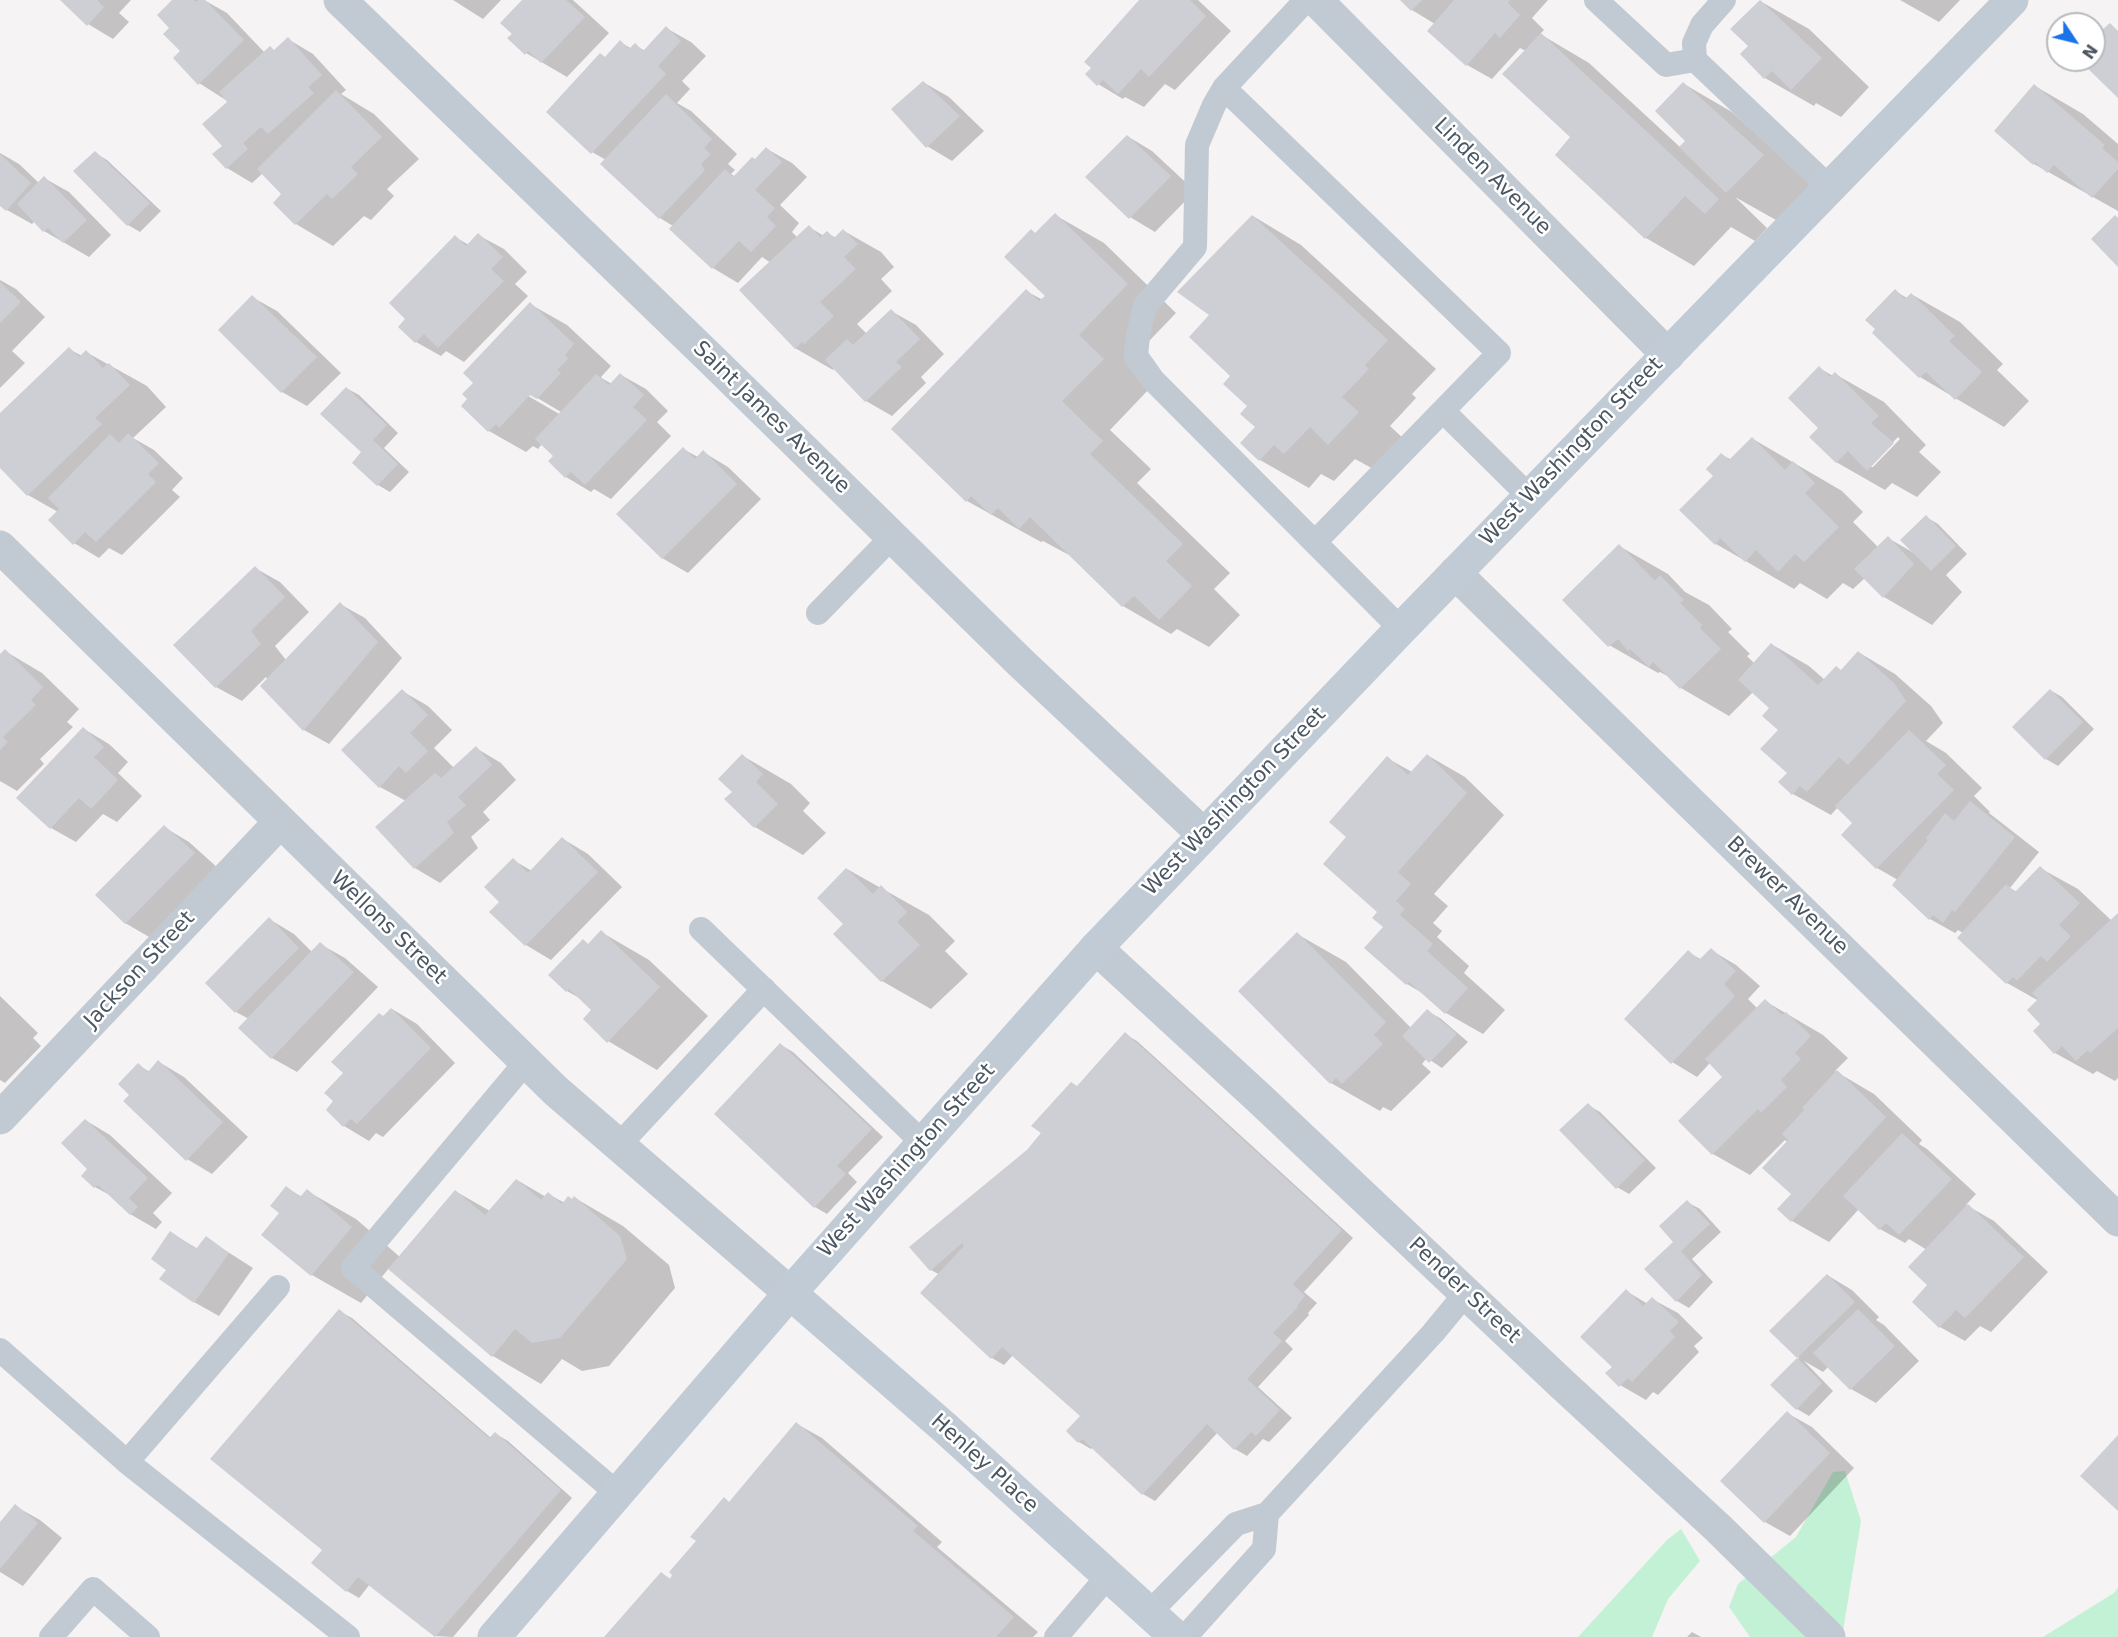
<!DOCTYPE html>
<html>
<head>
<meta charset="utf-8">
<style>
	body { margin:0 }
	#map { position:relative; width:2118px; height:1637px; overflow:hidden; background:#f5f3f3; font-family:"DejaVu Sans",sans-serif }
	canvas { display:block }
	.north { position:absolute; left:2046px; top:12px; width:60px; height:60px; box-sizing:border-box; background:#fff; border:2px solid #b7bbc0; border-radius:50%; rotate:125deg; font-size:16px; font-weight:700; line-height:24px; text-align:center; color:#4a5661 }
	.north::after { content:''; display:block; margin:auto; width:21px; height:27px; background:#1a73e8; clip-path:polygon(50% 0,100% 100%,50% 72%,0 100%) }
</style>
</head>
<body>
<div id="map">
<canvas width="2118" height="1637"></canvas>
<div class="north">N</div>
</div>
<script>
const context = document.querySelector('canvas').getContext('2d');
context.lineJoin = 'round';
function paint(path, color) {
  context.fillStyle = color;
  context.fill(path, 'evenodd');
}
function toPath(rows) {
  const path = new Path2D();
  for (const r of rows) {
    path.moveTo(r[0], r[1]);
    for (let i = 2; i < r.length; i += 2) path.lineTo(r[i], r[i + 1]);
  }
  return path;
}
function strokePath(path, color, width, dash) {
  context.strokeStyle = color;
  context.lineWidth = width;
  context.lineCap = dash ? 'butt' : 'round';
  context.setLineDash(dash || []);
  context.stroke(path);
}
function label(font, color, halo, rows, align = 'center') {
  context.font = font + ' "DejaVu Sans",sans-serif';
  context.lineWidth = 5;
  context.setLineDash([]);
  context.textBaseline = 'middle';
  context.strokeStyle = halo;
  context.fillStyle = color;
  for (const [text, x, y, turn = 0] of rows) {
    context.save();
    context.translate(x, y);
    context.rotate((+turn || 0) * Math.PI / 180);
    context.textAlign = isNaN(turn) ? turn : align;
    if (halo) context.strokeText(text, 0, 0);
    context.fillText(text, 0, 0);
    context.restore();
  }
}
const green = toPath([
	[1845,1471,1861,1521,1842,1637,1750,1637,1729,1607,1738,1584,1796,1537,1833,1472],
	[1681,1529,1700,1561,1668,1599,1652,1637,1578,1637,1667,1540],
	[2118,1588,2118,1637,2043,1637,2114,1593]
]);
const shadow = toPath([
	[62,0,131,0,119,13,129,22,113,39,88,24],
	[175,0,204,0,227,13,265,53,275,51,288,39,313,54,346,90,341,94,374,114,419,159,387,189,394,196,371,220,364,216,333,246,296,224,284,194,263,173,252,183,227,168,214,155,224,146,229,102,199,83,182,51,171,28],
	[453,0,501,0,483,19],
	[524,0,573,0,609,33,567,77,526,53,514,34],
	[1141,0,1198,0,1231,31,1175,90,1165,84,1144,107,1125,97,1123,99,1098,84],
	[1402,0,1548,0,1532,18,1544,30,1540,34,1589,63,1681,148,1687,141,1684,84,1732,112,1812,184,1776,220,1735,197,1767,228,1755,241,1731,227,1694,266,1646,238,1572,137,1526,51,1520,48,1492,79,1467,65,1435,24,1412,10],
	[1900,0,1960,0,1939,22],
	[1760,1,1809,29,1869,87,1841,117,1816,103,1814,106,1765,78,1742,54,1750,46],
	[666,28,691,42,706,56,682,81,690,89,677,103,691,111,737,154,728,164,735,170,731,174,736,177,767,149,792,163,807,177,780,205,799,223,792,232,798,238,809,227,824,236,827,233,836,238,844,231,881,252,894,267,881,279,892,291,857,324,867,334,891,311,916,325,944,354,921,377,926,383,892,416,866,401,834,368,833,370,795,348,771,263,762,257,738,283,713,268,671,229,673,226,660,218,606,160,592,152,606,58,620,42,632,49,635,45,645,51],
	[923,82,949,97,984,131,952,161,927,146],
	[2035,86,2083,114,2118,144,2118,211,2034,164],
	[1127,136,1152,151,1195,191,1155,232,1130,217],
	[0,153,19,164,39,183,44,178,69,192,111,235,89,257,44,231,35,221,32,224,7,210,0,204],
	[95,153,107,160,161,211,140,232,128,225],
	[1055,215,1104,243,1176,313,1127,364,1151,387,1110,430,1151,469,1137,483,1230,573,1214,589,1240,615,1209,647,1177,629,1171,634,1123,606,1070,554,1069,555,1043,541,1041,542,967,501,1026,291,1043,300,1047,296,1035,234],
	[1253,216,1301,245,1436,369,1412,394,1416,398,1390,426,1406,441,1377,471,1355,459,1334,481,1321,474,1309,488,1260,460,1257,427,1249,406,1232,376,1212,315],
	[478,235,504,249,527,272,515,284,528,296,464,362,446,351,441,356,416,342,407,319,455,237,469,245],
	[0,280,16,289,45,317,12,351,25,363,0,388],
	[1895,291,1907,298,1911,294,1960,322,2003,364,1997,370,2029,401,2004,427,1920,377,1874,333],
	[252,297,277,311,341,373,307,406,282,392,220,330],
	[530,304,567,325,611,366,601,377,603,379,612,384,621,375,646,389,668,411,657,422,671,436,611,499,594,489,591,492,566,477,550,461,555,455,542,444,538,449,533,446,526,452,489,431,469,399,476,383],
	[524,390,561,412,561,415,523,393],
	[69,349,82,356,86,352,147,386,166,407,133,438,154,450,183,478,172,490,180,497,122,555,109,548,99,558,74,543,58,512,28,495,0,466,0,415],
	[1819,368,1833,376,1835,374,1884,402,1926,445,1919,452,1941,472,1917,497,1892,483,1885,490,1836,462,1820,428],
	[1898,437,1900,439,1873,467,1869,467],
	[346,388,359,395,398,433,384,448,409,472,390,492,378,485,363,452],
	[1753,439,1842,491,1863,512,1853,522,1879,548,1888,538,1914,553,1926,517,1938,524,1967,554,1946,575,1962,592,1932,625,1884,597,1865,578,1853,589,1843,583,1827,599,1800,583,1794,589,1716,544,1681,510,1715,476,1722,455,1732,460],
	[683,449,698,457,703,452,728,467,761,499,688,573,662,558],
	[1619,546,1668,574,1685,592,1709,605,1732,629,1728,632,1750,654,1747,656,1754,663,1771,644,1809,666,1825,680,1842,671,1858,652,1895,674,1931,706,1943,723,1926,741,1946,753,1982,788,1974,796,1990,812,1989,813,2039,852,2010,888,2017,892,2040,868,2078,889,2112,921,2118,915,2118,1078,2115,1081,2097,1071,2093,1074,2055,1053,2035,1031,2042,1024,2039,1001,2007,983,1963,933,1958,930,1955,933,1930,919,1894,884,1898,880,1877,868,1843,835,1854,823,1837,808,1831,815,1793,794,1780,782,1789,773,1780,730,1771,708,1753,692,1729,716,1681,688,1671,678,1660,672,1658,673,1609,645],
	[255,568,280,582,309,612,275,646,286,660,340,604,365,618,402,658,329,744,304,730,266,677,242,701,216,687,176,645],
	[5,651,42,673,79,709,67,722,73,727,40,759,44,764,17,791,0,781,0,656],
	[2050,690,2062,697,2094,729,2058,766,2046,759],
	[402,691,428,706,452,730,434,748,454,768,476,748,501,763,516,780,483,812,490,820,471,837,478,848,440,883,415,868,406,801,380,787,343,750],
	[84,729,109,744,128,762,118,773,142,796,117,822,103,814,76,842,51,828],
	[1427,755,1465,777,1504,815,1434,894,1448,906,1433,923,1442,931,1437,937,1469,966,1464,973,1505,1010,1483,1034,1446,1013,1424,994,1407,984,1366,948,1385,927,1348,837,1387,758,1412,772],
	[743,756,791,784,810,803,803,811,826,833,803,855,755,827,734,792],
	[164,827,189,842,219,869,151,938,125,923],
	[563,839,588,854,622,887,551,960,526,945,501,902,513,860,532,871],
	[847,869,929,915,955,941,945,951,968,974,931,1009,882,981,835,934,845,924],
	[269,919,294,934,312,952,320,944,345,958,378,987,297,1072,272,1058,249,1019,236,1012],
	[601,932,649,960,708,1016,657,1070,608,1041,593,1010,583,1000,567,991,583,941,589,945],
	[1297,934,1346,962,1411,1028,1427,1011,1440,1018,1468,1042,1442,1068,1427,1058,1422,1064,1431,1072,1391,1111,1383,1107,1380,1111,1331,1083,1240,991],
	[1711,950,1736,965,1760,986,1748,999,1757,1008,1765,1001,1823,1035,1848,1058,1835,1071,1874,1094,1922,1140,1919,1144,1927,1149,1976,1194,1966,1205,1994,1221,2048,1272,1991,1332,1980,1326,1965,1341,1940,1327,1914,1302,1930,1285,1927,1250,1909,1239,1905,1243,1880,1229,1859,1209,1829,1242,1792,1221,1793,1194,1787,1142,1785,1140,1750,1175,1713,1154,1724,1077,1710,1063,1697,1077,1672,1062,1688,952,1702,960],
	[0,996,38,1033,33,1038,41,1046,5,1083,0,1080],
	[392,1009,417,1024,455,1063,383,1137,376,1133,369,1141,344,1126,345,1073,384,1017],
	[1125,1034,1137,1041,1353,1238,1304,1292,1317,1303,1308,1313,1309,1315,1285,1341,1293,1349,1258,1387,1292,1418,1269,1442,1263,1439,1247,1456,1235,1449,1218,1432,1155,1501,1143,1494,1093,1447,1091,1449,1079,1442,1068,1431,1082,1416,1013,1355,1004,1365,992,1358,922,1293,940,1275,931,1270,1078,1087],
	[781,1045,793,1052,883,1137,848,1173,857,1182,827,1214,815,1207],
	[159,1062,184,1077,248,1137,212,1174,187,1159,131,1095,138,1065,150,1072],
	[1588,1105,1600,1112,1656,1168,1629,1194,1617,1187],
	[85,1120,110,1135,172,1193,153,1213,162,1222,156,1229,130,1214,115,1198,95,1187,90,1169],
	[517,1180,546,1197,548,1194,565,1203,575,1198,623,1226,669,1265,675,1288,609,1366,582,1371,562,1359,541,1384,493,1356,389,1268,361,1303,312,1275,263,1235,281,1212,287,1188,302,1197,307,1191,356,1219,400,1257,455,1191,490,1211],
	[1687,1202,1700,1209,1721,1232,1692,1259,1713,1282,1689,1308,1677,1301,1675,1242],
	[171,1233,198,1249,206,1238,253,1268,219,1316,194,1302,168,1269],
	[1827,1275,1852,1290,1879,1317,1876,1320,1884,1325,1919,1361,1876,1403,1851,1389,1829,1366,1823,1372,1804,1361,1833,1391,1809,1416,1797,1409,1773,1385,1799,1358,1771,1331],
	[1626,1291,1648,1304,1652,1299,1678,1313,1703,1338,1694,1346,1699,1352,1658,1395,1653,1392,1646,1400,1620,1385,1614,1367],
	[339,1311,352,1318,491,1438,496,1434,508,1441,572,1498,453,1637,435,1636,370,1584,359,1598,347,1591,324,1550],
	[1787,1413,1812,1427,1854,1468,1790,1536,1765,1522,1722,1481],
	[797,1424,822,1438,942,1542,937,1547,1038,1632,1033,1637,606,1637,661,1574,671,1579,698,1541,724,1499,730,1503],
	[15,1506,40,1520,62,1538,23,1586,0,1572,0,1524],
	[1692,1632,1701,1637,1687,1637]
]);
const building = toPath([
	[60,0,97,0,104,7,87,26],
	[172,0,194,0,196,2,199,0,205,0,244,40,198,85,173,58,180,51,163,34,169,28,157,15],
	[522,0,566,0,585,17,541,63,528,51,525,55,507,38,512,34,500,23],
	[1139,0,1190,0,1206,16,1149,77,1141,69,1118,94,1103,80,1097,86,1085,74,1091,68,1084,62],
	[1400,0,1422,0,1411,11],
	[1454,0,1510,0,1508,3,1520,15,1500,38,1495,33,1466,66,1427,31],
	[1760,0,1822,58,1791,90,1772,71,1764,79,1740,54,1748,46,1730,29],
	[2095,21,2103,29,2110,23,2118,31,2118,98,2079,60,2094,60,2094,24,2092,24],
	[666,26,681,41,658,66,666,74,591,154,546,112,600,53,605,57,620,40,629,49,635,43,643,51],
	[1541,33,1719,199,1705,214,1685,196,1645,239,1555,155,1570,137,1502,74],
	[288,37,322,75,308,87,314,93,268,134,261,127,243,143,248,149,226,169,212,154,222,146,202,124,227,102,219,92,270,46,274,50],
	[923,81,960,116,926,148,891,109],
	[1683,82,1764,155,1726,193,1679,147,1685,141,1655,111],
	[2034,84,2105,145,2102,148,2118,162,2118,169,2092,198,2054,165,2047,173,2035,162,2033,165,1994,131],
	[336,90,382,137,351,167,358,174,332,199,327,194,295,225,273,203,281,194,257,169],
	[666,94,712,139,704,148,711,154,701,164,705,170,659,219,600,164],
	[1127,135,1171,176,1129,219,1085,177],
	[766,147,782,162,755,190,775,208,767,217,776,226,751,252,739,241,712,269,669,229,725,169,733,177,752,157,755,159],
	[95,151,150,203,127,226,73,171],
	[0,154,31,183,6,211,0,206],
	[44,176,87,220,63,243,48,228,43,232,17,204],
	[1055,213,1128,284,1079,335,1104,359,1062,401,1103,441,1090,454,1183,544,1166,561,1192,586,1159,620,1134,596,1122,607,1030,517,1019,529,998,508,991,515,971,496,966,502,891,429,1026,289,1039,301,1045,296,1004,257,1031,229,1035,233],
	[1252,215,1388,340,1365,365,1369,369,1342,397,1359,412,1328,445,1310,427,1284,454,1274,445,1259,461,1240,443,1255,427,1240,414,1247,406,1223,384,1230,376,1189,337,1209,315,1177,292],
	[2115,215,2118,218,2118,267,2091,239],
	[809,225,820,237,827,231,834,238,843,229,858,244,844,257,856,269,820,302,834,316,804,344,802,342,795,349,739,290],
	[478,233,503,257,491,269,504,281,438,348,424,334,415,343,398,327,405,319,389,303,455,235,466,246],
	[0,282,21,302,0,323],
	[1895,289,1905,299,1911,293,1955,336,1949,341,1982,372,1955,400,1926,372,1919,378,1872,333,1875,329,1865,320],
	[252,295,317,357,281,393,218,330],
	[530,302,574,344,565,355,568,359,557,370,561,373,537,399,530,395,499,428,496,424,488,432,461,406,467,399,462,394,473,383,463,373],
	[891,309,920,339,896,362,902,367,865,402,825,360,847,339,853,345],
	[69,347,79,357,86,350,103,368,109,363,130,385,95,418,102,424,27,496,0,468,0,413],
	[1819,366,1830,377,1835,372,1879,416,1871,423,1894,443,1867,471,1848,451,1836,463,1809,437,1818,428,1788,398],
	[620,373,644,395,633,407,647,420,585,485,571,472,565,478,548,461,553,456,535,439,596,374,609,385],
	[346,387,387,425,373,440,398,464,377,486,352,463,361,452,320,414],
	[128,433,159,463,148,474,156,482,96,542,85,532,73,545,48,520,59,509,48,498,110,434,119,443],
	[1752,437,1785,470,1793,461,1815,483,1805,493,1839,527,1804,562,1795,554,1778,572,1756,550,1745,562,1720,538,1715,545,1679,510,1713,476,1706,469,1721,453,1729,460],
	[683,447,695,459,703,450,737,484,662,559,616,514],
	[1926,515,1956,546,1931,571,1900,540],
	[1888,536,1914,564,1883,598,1854,569],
	[1619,544,1655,581,1660,575,1684,600,1680,603,1702,625,1700,628,1721,649,1680,689,1653,662,1649,667,1630,649,1628,651,1618,639,1608,647,1562,600],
	[255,566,285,597,251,631,261,644,215,688,173,645],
	[340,602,378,642,303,731,260,686],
	[1771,643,1818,685,1836,666,1841,670,1858,651,1894,683,1906,701,1848,765,1839,757,1807,792,1800,786,1792,795,1778,782,1787,773,1760,749,1778,730,1762,716,1769,708,1738,680],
	[5,649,43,687,31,700,36,705,3,737,8,742,0,750,0,654],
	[402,689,428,715,410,733,428,751,406,773,399,766,379,788,341,750],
	[2050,689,2083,722,2045,760,2012,727],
	[83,727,104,747,94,757,118,780,91,809,79,798,50,829,16,798],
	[1909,730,1946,765,1937,774,1954,790,1876,869,1841,835,1852,823,1835,806],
	[476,746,492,765,458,797,466,805,447,822,454,833,414,869,375,827,435,773,441,778],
	[742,754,763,774,756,782,778,804,754,828,724,799,732,792,718,779],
	[1427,754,1467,793,1398,872,1411,884,1396,901,1405,909,1400,915,1433,944,1427,951,1468,988,1445,1014,1409,982,1406,985,1364,948,1383,927,1372,918,1377,912,1323,864,1346,837,1329,822,1387,756,1408,775],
	[1970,801,2015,837,1955,912,1952,910,1943,923,1933,915,1929,920,1892,885,1928,840,1926,838,1945,813,1954,821],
	[164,825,195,853,125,924,95,895],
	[562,837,598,872,525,946,489,912,499,902,484,887,513,858,528,873],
	[2040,866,2080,903,2059,925,2071,936,2047,962,2041,956,2017,981,2013,977,2006,984,1957,938,2006,884,2015,892],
	[846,868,873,894,881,885,907,912,897,922,920,945,881,982,833,934,843,924,817,898],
	[2118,913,2118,1028,2090,1053,2088,1050,2076,1061,2062,1046,2054,1054,2033,1031,2040,1024,2027,1010,2038,999,2032,993],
	[269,917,299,948,235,1013,205,983],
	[601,930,660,987,607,1043,583,1019,591,1010,569,989,566,992,548,975,583,939,588,944],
	[1297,932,1386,1022,1374,1035,1383,1044,1342,1084,1336,1078,1330,1084,1238,991],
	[320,942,354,972,271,1059,238,1028],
	[1711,948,1736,971,1724,984,1735,996,1671,1064,1624,1019,1688,950,1699,960],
	[1765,999,1782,1015,1786,1012,1811,1036,1795,1053,1801,1059,1781,1080,1787,1087,1761,1113,1758,1109,1712,1155,1678,1121,1722,1077,1705,1059],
	[391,1008,431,1048,357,1124,351,1119,343,1127,326,1110,333,1101,324,1093,343,1073,331,1062,379,1013,383,1016],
	[1427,1009,1457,1034,1429,1063,1402,1036],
	[1125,1032,1342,1230,1293,1284,1305,1296,1297,1306,1298,1307,1273,1333,1282,1341,1247,1379,1280,1410,1256,1436,1251,1432,1234,1450,1207,1424,1142,1495,1082,1439,1078,1443,1066,1431,1080,1416,1002,1347,991,1359,920,1293,964,1246,962,1243,930,1271,909,1247,1028,1149,1041,1133,1031,1126,1071,1082,1077,1086],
	[780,1043,872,1129,837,1166,846,1174,814,1208,714,1114],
	[158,1060,223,1122,186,1161,123,1101,129,1095,118,1084,138,1063,148,1072],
	[1837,1070,1886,1117,1791,1222,1777,1209,1791,1194,1762,1168,1788,1140,1782,1134,1804,1110,1802,1108],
	[1588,1103,1645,1160,1616,1189,1559,1130],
	[85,1119,148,1178,129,1198,138,1207,130,1215,98,1185,94,1188,81,1176,87,1169,61,1143],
	[1902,1133,1952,1179,1899,1235,1886,1223,1879,1230,1843,1196],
	[516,1179,541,1200,548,1192,562,1204,568,1196,572,1199,574,1196,620,1236,627,1259,560,1338,532,1343,515,1329,492,1357,388,1269,455,1190,485,1215],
	[286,1186,300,1197,307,1189,352,1227,311,1276,261,1235,279,1213,270,1206],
	[1687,1200,1710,1224,1681,1251,1702,1275,1676,1302,1644,1269,1673,1242,1659,1226],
	[1968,1204,2024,1257,1965,1318,1956,1310,1939,1328,1912,1302,1927,1285,1908,1267],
	[170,1231,196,1249,206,1236,229,1253,194,1303,159,1279,166,1270,151,1259],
	[1827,1274,1855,1302,1797,1358,1769,1331],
	[1626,1289,1643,1306,1652,1297,1679,1322,1670,1331,1675,1337,1632,1382,1628,1378,1619,1387,1605,1373,1612,1367,1580,1337],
	[339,1309,489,1438,495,1432,561,1490,435,1637,358,1577,346,1592,311,1563,322,1550,210,1459],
	[1858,1309,1895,1346,1850,1390,1813,1353],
	[1797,1358,1822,1383,1796,1410,1770,1385],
	[1787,1411,1830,1453,1764,1523,1720,1481],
	[796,1422,918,1526,913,1531,1014,1617,996,1637,604,1637,661,1572,670,1579,672,1575,669,1572,696,1541,690,1537,724,1497,729,1502],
	[2118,1435,2118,1511,2080,1476],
	[15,1504,38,1523,0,1569,0,1522]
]);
const lane = toPath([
	[1306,0,1224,88,1214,105,1197,145,1195,247,1145,306,1138,335,1136,356,1153,380,1401,629],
	[1596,0,1666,65,1695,60,1830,188],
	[1695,60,1694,43,1702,25,1724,0],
	[1224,88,1499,353,1315,542],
	[1443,411,1529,496],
	[818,613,892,537],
	[701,929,923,1143],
	[526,1062,353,1268,617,1493],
	[619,1145,764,989],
	[0,1350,127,1462,348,1637],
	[127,1462,278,1287],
	[1149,1613,1236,1524,1267,1514,1433,1333,1466,1293],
	[51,1637,93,1589,148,1637],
	[1056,1637,1108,1576],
	[1185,1637,1264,1549,1267,1514]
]);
const street = toPath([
	[340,0,713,361,1021,663,1203,834],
	[1316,0,1668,355],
	[0,547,556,1091,790,1293],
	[1455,573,2118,1220],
	[1096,948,1260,1099,1562,1384,1718,1528,1829,1637],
	[0,1118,280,822]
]);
const secondary = toPath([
	[790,1293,944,1427,1176,1637],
	[494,1637,790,1293,1096,948,1401,629,2012,0]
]);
const streetNames = [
	["Linden Avenue",1492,177,45],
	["Saint James Avenue",771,418,44],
	["West Washington Street",1572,452,-46],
	["West Washington Street",1235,802,-46],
	["Brewer Avenue",1787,896,44],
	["Wellons Street",388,928,44],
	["Jackson Street",140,970,-47],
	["West Washington Street",907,1161,-48],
	["Pender Street",1464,1291,43],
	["Henley Place",984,1464,42]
];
paint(green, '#c3f1d5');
paint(shadow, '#0003');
paint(building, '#cdcfd5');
strokePath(lane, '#c1cad2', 24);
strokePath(street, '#c1cad2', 33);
strokePath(secondary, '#c1cbd6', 33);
label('21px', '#4a5661', '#fff', streetNames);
</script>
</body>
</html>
